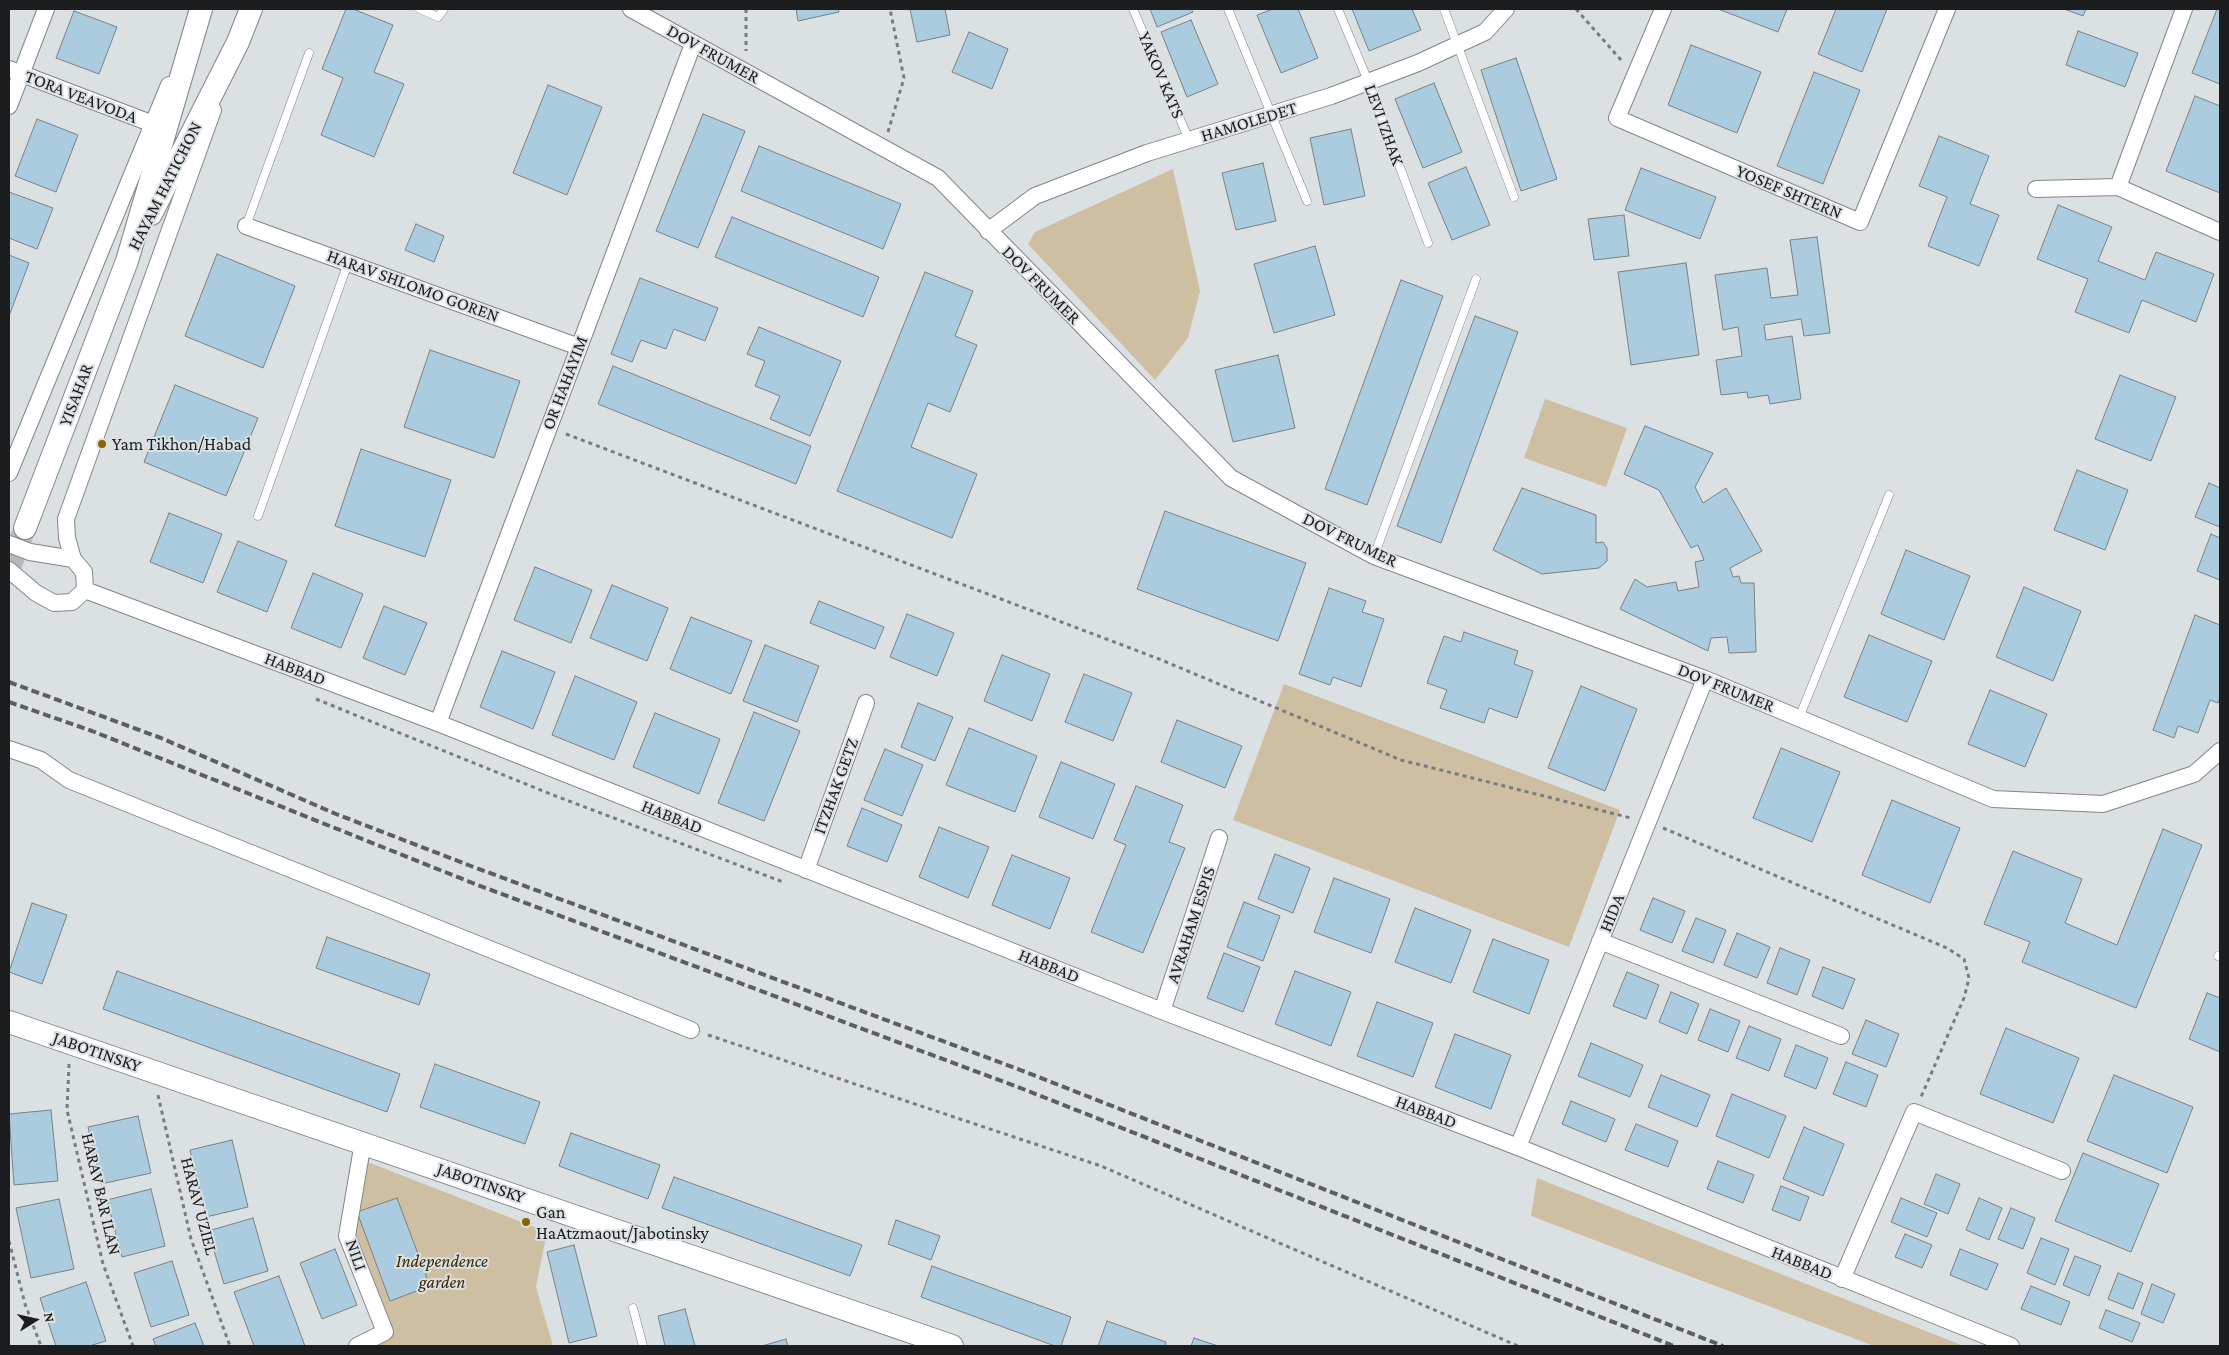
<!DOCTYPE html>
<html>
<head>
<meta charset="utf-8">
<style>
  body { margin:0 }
  #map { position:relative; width:2229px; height:1355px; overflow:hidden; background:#dbe0e3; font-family:"Crimson Pro",serif }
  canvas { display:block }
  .frame { position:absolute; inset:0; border:10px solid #1b1d1e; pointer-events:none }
  .north { position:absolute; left:10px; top:1295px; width:50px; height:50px; -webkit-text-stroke:4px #dbe0e3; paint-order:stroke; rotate:80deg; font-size:14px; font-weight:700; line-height:20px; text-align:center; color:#1b1d1e }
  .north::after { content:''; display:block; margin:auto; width:18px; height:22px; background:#1b1d1e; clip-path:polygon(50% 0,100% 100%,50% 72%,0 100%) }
</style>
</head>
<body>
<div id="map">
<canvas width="2229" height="1355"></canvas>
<div class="frame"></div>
<div class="north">N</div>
</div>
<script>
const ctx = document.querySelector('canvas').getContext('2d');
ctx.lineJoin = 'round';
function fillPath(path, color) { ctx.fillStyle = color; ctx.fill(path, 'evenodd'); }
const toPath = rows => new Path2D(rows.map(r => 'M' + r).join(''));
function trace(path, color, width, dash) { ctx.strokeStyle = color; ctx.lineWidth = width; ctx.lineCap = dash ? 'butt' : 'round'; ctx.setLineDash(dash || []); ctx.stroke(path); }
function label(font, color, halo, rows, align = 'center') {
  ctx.font = font + ' "Crimson Pro",serif'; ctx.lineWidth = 4; ctx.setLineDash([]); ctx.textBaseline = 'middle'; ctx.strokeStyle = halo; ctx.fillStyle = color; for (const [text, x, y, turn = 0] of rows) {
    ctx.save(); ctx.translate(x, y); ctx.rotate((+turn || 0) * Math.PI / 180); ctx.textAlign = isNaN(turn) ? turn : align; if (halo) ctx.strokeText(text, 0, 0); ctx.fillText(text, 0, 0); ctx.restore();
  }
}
const green = toPath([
  [1173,169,1200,291,1188,338,1155,380,1028,244,1035,232],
  [1545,399,1627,428,1606,487,1524,458],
  [1284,684,1620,810,1569,947,1233,820],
  [360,1159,547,1232,536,1287,553,1346,357,1346,385,1332,347,1236],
  [1537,1178,1964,1346,1874,1346,1531,1216]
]);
const building = toPath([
  [346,9,353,9,393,25,374,72,404,84,374,157,321,135,343,78,322,69,346,9],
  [796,9,838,9,839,12,798,21,796,9],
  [910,9,945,9,950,35,917,42,910,9],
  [1150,9,1191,9,1193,12,1157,27,1150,9],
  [1273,9,1298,9,1318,58,1281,73,1257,15,1273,9],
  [1352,9,1412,9,1421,30,1369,51,1352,9],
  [1718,9,1787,9,1778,32,1718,9],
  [1836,9,1887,9,1862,72,1818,54,1836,9],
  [2064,9,2086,9,2083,16,2064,9],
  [2217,9,2220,9,2220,84,2192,73,2217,9],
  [74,11,117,27,99,74,56,58,74,11],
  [1191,20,1218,84,1187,97,1161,32,1191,20],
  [2078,31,2138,53,2125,87,2066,65,2078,31],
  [969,32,1008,49,992,89,952,72,969,32],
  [1691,45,1761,72,1737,133,1668,105,1691,45],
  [1516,58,1557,179,1521,191,1481,70,1516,58],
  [1814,72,1860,90,1823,184,1777,166,1814,72],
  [1434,83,1462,152,1423,168,1395,99,1434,83],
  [548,85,602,107,567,195,513,173,548,85],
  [2195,96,2220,106,2220,193,2166,171,2195,96],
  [703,114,745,131,698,248,656,231,703,114],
  [37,119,78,135,56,192,15,176,37,119],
  [1351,129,1365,196,1324,205,1310,138,1351,129],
  [1939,136,1989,156,1970,204,1999,215,1979,266,1928,246,1947,197,1919,186,1939,136],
  [759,146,901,204,883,249,741,191,759,146],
  [1263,163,1276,221,1236,230,1222,173,1263,163],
  [1466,167,1490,225,1452,240,1428,183,1466,167],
  [1641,168,1716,197,1700,239,1625,210,1641,168],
  [9,192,53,208,37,249,9,238,9,192],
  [2058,205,2112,227,2098,261,2145,280,2156,252,2214,274,2196,322,2142,300,2129,333,2075,312,2088,279,2037,259,2058,205],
  [1624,215,1629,256,1594,260,1588,219,1624,215],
  [732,217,879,277,863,317,715,257,732,217],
  [416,224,444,236,434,262,405,250,416,224],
  [1817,237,1830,333,1804,336,1801,319,1764,325,1766,340,1792,336,1801,399,1770,404,1768,395,1748,398,1747,392,1721,395,1716,360,1742,356,1738,327,1723,330,1715,275,1767,268,1771,298,1798,295,1790,240,1817,237],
  [1315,246,1335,315,1274,333,1254,264,1315,246],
  [217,254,295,286,263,368,185,336,217,254],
  [9,255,29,263,9,316,9,255],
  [1686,263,1699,355,1631,365,1618,272,1686,263],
  [925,272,973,291,955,336,977,345,950,412,928,403,911,447,977,474,952,538,837,491,925,272],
  [640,278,718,308,705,341,674,329,666,349,641,340,632,362,611,354,640,278],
  [1401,280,1443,296,1367,505,1325,489,1401,280],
  [1475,316,1518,332,1441,543,1397,526,1475,316],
  [759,327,841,361,810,436,770,419,780,396,755,386,765,361,747,354,759,327],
  [430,350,520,381,494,458,404,427,430,350],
  [1278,355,1295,428,1233,442,1215,370,1278,355],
  [613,366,811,446,796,484,598,404,613,366],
  [2120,375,2176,397,2151,461,2095,439,2120,375],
  [175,385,258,418,226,496,144,462,175,385],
  [1645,426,1713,453,1695,487,1703,503,1726,488,1762,551,1730,568,1733,577,1739,576,1741,583,1754,583,1756,652,1729,653,1727,637,1711,638,1708,651,1620,609,1635,579,1647,587,1676,582,1678,591,1699,587,1695,562,1704,560,1698,545,1691,548,1659,490,1624,474,1645,426],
  [361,449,451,480,425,557,335,526,361,449],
  [2077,470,2128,490,2105,550,2054,530,2077,470],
  [2209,483,2220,488,2220,527,2195,517,2209,483],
  [1522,488,1596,515,1596,543,1603,542,1607,548,1607,561,1599,568,1542,574,1493,550,1522,488],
  [1165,511,1306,563,1278,641,1137,589,1165,511],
  [169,513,222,534,203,583,150,562,169,513],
  [2211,534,2220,538,2220,580,2197,571,2211,534],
  [238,541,287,561,267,612,217,592,238,541],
  [1906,550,1970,576,1944,640,1881,614,1906,550],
  [535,567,592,590,571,643,514,620,535,567],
  [313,573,363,594,341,648,291,628,313,573],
  [612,585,668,608,647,661,590,638,612,585],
  [2024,587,2081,611,2053,681,1996,657,2024,587],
  [1329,588,1366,601,1362,612,1384,619,1361,687,1333,677,1330,685,1299,674,1329,588],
  [819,601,884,627,875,649,810,623,819,601],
  [384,606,427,623,405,675,363,658,384,606],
  [907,614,954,633,937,676,890,657,907,614],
  [2195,615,2220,625,2220,697,2218,703,2210,700,2198,733,2178,726,2174,738,2153,730,2195,615],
  [691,617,752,641,731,694,670,669,691,617],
  [1464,632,1518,651,1514,664,1533,671,1517,718,1489,708,1484,723,1440,708,1447,690,1427,683,1444,636,1461,642,1464,632],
  [1869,635,1932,661,1907,722,1844,697,1869,635],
  [765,645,819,666,797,722,743,701,765,645],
  [502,651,555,672,533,729,480,707,502,651],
  [1002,655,1050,674,1032,721,984,701,1002,655],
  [1084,674,1132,693,1113,741,1065,722,1084,674],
  [575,676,637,702,614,760,552,735,575,676],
  [1581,686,1637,709,1605,791,1548,768,1581,686],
  [1990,690,2047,714,2025,767,1968,744,1990,690],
  [918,703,953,717,935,761,901,747,918,703],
  [754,712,800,731,764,821,718,803,754,712],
  [655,713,720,739,699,794,633,767,655,713],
  [1177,720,1242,746,1225,788,1161,762,1177,720],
  [969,728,1037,756,1015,812,946,785,969,728],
  [1781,748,1840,772,1812,842,1753,818,1781,748],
  [885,749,923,765,902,816,864,800,885,749],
  [1061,762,1115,784,1093,839,1039,817,1061,762],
  [1136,786,1183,805,1169,842,1185,848,1143,953,1091,932,1126,845,1114,840,1136,786],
  [1892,800,1960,828,1930,903,1862,875,1892,800],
  [862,808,902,825,887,862,847,846,862,808],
  [939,827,989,847,968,898,919,877,939,827],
  [2163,829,2202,845,2136,1008,2022,962,2030,942,1984,924,2013,851,2082,879,2065,923,2117,945,2163,829],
  [1275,854,1310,868,1293,913,1258,899,1275,854],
  [1012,855,1070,878,1050,929,992,905,1012,855],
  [1334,878,1390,899,1371,953,1314,932,1334,878],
  [1653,898,1685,911,1672,943,1640,930,1653,898],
  [1244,902,1280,916,1263,961,1227,947,1244,902],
  [32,903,67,915,42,984,9,972,32,903],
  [1415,908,1471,930,1451,983,1395,962,1415,908],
  [1696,918,1726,930,1713,963,1682,951,1696,918],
  [1737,933,1770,947,1757,978,1724,965,1737,933],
  [327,937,430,974,419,1005,316,968,327,937],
  [1493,939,1549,960,1529,1014,1473,992,1493,939],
  [1780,948,1810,960,1797,995,1767,983,1780,948],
  [1224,953,1260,967,1243,1012,1207,998,1224,953],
  [1823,967,1855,979,1843,1009,1812,996,1823,967],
  [117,971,400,1074,387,1112,103,1009,117,971],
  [1295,971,1351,992,1331,1046,1275,1024,1295,971],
  [1627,972,1659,985,1646,1019,1613,1006,1627,972],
  [1671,992,1699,1004,1687,1034,1659,1022,1671,992],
  [2207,993,2220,998,2220,1052,2189,1039,2207,993],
  [1377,1002,1433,1023,1413,1077,1357,1056,1377,1002],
  [1710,1009,1740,1021,1728,1052,1698,1040,1710,1009],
  [1866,1020,1899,1034,1886,1067,1852,1054,1866,1020],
  [1749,1026,1781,1039,1769,1071,1736,1058,1749,1026],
  [2006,1028,2079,1058,2053,1123,1980,1094,2006,1028],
  [1455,1034,1511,1055,1491,1109,1435,1087,1455,1034],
  [1591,1043,1643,1065,1630,1097,1578,1076,1591,1043],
  [1796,1045,1828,1058,1816,1089,1784,1076,1796,1045],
  [1846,1062,1878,1075,1866,1107,1833,1094,1846,1062],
  [435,1064,540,1102,525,1144,420,1107,435,1064],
  [1661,1075,1710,1095,1697,1127,1648,1107,1661,1075],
  [2114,1075,2193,1107,2167,1173,2087,1141,2114,1075],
  [1732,1094,1786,1116,1769,1158,1716,1136,1732,1094],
  [1571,1101,1615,1119,1606,1142,1562,1124,1571,1101],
  [51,1110,58,1181,14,1185,9,1114,51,1110],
  [138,1116,151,1173,101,1184,88,1127,138,1116],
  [1636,1124,1678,1141,1668,1167,1625,1150,1636,1124],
  [1804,1127,1844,1144,1823,1196,1783,1179,1804,1127],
  [571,1133,660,1165,648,1199,559,1166,571,1133],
  [232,1140,248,1207,206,1217,190,1150,232,1140],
  [2083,1153,2159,1184,2131,1252,2055,1221,2083,1153],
  [1718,1161,1754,1175,1743,1203,1707,1189,1718,1161],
  [1936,1174,1960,1184,1948,1214,1924,1204,1936,1174],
  [674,1177,862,1245,850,1276,662,1208,674,1177],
  [1781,1186,1809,1197,1800,1221,1772,1210,1781,1186],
  [151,1189,165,1246,122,1257,107,1200,151,1189],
  [397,1198,430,1286,390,1301,357,1212,397,1198],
  [1901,1198,1937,1213,1927,1237,1891,1222,1901,1198],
  [1979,1198,2002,1208,1989,1240,1966,1230,1979,1198],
  [59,1199,74,1269,31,1278,16,1208,59,1199],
  [2011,1208,2035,1218,2023,1249,1998,1239,2011,1208],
  [253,1218,268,1271,224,1284,208,1231,253,1218],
  [896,1220,940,1236,931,1260,888,1244,896,1220],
  [1905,1234,1932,1245,1922,1268,1895,1257,1905,1234],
  [2041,1238,2069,1249,2055,1285,2027,1273,2041,1238],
  [574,1245,597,1336,569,1343,547,1252,574,1245],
  [335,1249,357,1305,322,1319,300,1263,335,1249],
  [1960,1249,1998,1264,1987,1290,1950,1275,1960,1249],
  [2075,1256,2101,1266,2089,1296,2063,1285,2075,1256],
  [172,1261,189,1315,151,1327,134,1273,172,1261],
  [932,1266,1071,1317,1061,1346,1055,1346,921,1297,932,1266],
  [2118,1273,2143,1283,2133,1309,2108,1299,2118,1273],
  [279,1276,305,1346,254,1346,234,1292,279,1276],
  [86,1282,106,1341,89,1346,56,1346,40,1298,86,1282],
  [2152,1284,2175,1294,2163,1323,2141,1314,2152,1284],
  [2031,1286,2070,1302,2061,1325,2021,1309,2031,1286],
  [685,1309,695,1346,665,1346,658,1316,685,1309],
  [2106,1310,2140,1323,2132,1342,2099,1328,2106,1310],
  [1107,1321,1166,1342,1165,1346,1098,1346,1107,1321],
  [195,1323,204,1346,156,1346,153,1339,195,1323],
  [1194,1338,1218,1346,1191,1346,1194,1338],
  [786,1339,788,1346,762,1346,786,1339]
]);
const secondaryTunnel = toPath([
  [9,570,25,528]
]);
const path = toPath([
  [746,9,746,51],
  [1576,9,1622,61],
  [888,132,904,78,890,9],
  [566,434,1159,659,1401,760,1631,818],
  [316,699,553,795,783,882],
  [1663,828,1947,948,1964,959,1969,978,1964,998,1921,1097],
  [708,1035,1101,1166,1518,1346],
  [69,1064,67,1110,103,1264,133,1346],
  [158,1095,191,1239,230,1346],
  [9,1241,25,1304,41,1346]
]);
const lane = toPath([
  [420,9,438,17,444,9],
  [1133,9,1189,140],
  [1228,9,1307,201],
  [1338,9,1368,81,1428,243],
  [1444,9,1514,197],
  [246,226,309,53],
  [258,516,348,263],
  [1374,556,1476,279],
  [1799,718,1889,495],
  [2218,956,2220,957],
  [633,1308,643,1346]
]);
const street = toPath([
  [631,9,938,178,1231,478,1374,556,1705,679,1993,799,2103,804,2194,774,2220,751],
  [1663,9,1617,118,1860,222,1947,9],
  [9,69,153,124],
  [9,106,46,9],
  [2118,187,2220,232],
  [2036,189,2118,187,2184,9],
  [246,226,579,347],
  [988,231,1035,196,1147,153,1331,96,1418,63,1485,32,1506,9],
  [9,473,169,85],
  [9,544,30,552,73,559,84,572,85,590,72,602,54,603,36,593,9,570],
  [73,559,67,538,66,519,213,110],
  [85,590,438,723,1162,1011,1518,1147,2011,1346],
  [438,723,693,44],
  [9,749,41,760,69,780,691,1030],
  [806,870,866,703],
  [1600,941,1841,1036],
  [1162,1011,1219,838],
  [1518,1147,1705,679],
  [1842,1279,1914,1112,2062,1171],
  [357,1346,385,1332,347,1236,363,1142]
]);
const secondary = toPath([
  [151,214,238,42,251,9],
  [25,528,127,261,201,9],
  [9,1022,952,1346]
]);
const rail = toPath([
  [9,682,161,738,336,814,471,866,1018,1069,1723,1346],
  [9,702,92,731,475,884,1023,1089,1674,1346]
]);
const markers = [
  [102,444,5,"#886300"],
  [526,1222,5,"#886300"]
];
const streetNames = [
  ["DOV FRUMER",713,54,29],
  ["YAKOV KATS",1161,75,67],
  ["TORA VEAVODA",81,97,21],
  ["HAMOLEDET",1249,122,-17],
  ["LEVI IZHAK",1384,125,70],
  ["HAYAM HATICHON",165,186,-63],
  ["YOSEF SHTERN",1789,192,23],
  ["DOV FRUMER",1041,285,45],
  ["HARAV SHLOMO GOREN",413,286,20],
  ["OR HAHAYIM",565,383,-69],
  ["YISAHAR",76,395,-69],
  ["DOV FRUMER",1350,540,26],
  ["HABBAD",295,669,21],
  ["DOV FRUMER",1726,688,22],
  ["ITZHAK GETZ",836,786,-70],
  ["HABBAD",672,817,22],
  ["HIDA",1612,913,-68],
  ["AVRAHAM ESPIS",1191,925,-72],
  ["HABBAD",1049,966,22],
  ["JABOTINSKY",97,1052,19],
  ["HABBAD",1426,1112,21],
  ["JABOTINSKY",481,1183,19],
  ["HARAV BAR ILAN",101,1194,77],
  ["HARAV UZIEL",199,1206,75],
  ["NILI",356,1255,71],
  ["HABBAD",1802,1263,22]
];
const poiNames = [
  ["Yam Tikhon/Habad",112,444],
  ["Gan",536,1212],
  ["HaAtzmaout/Jabotinsky",536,1233]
];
const parkNames = [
  ["Independence",442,1261],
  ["garden",442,1282]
];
fillPath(green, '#cebfa3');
fillPath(building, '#aaccde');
trace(building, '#7b8083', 1);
trace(secondaryTunnel, '#b5b9bc', 22, [22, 11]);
trace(lane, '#818688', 9);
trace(street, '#818688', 18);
trace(secondary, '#818688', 24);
trace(path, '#797c7e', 3, [4, 4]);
trace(lane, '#fff', 8);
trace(street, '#fff', 16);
trace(secondary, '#fff', 22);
trace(rail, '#5c5f61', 4, [8, 4]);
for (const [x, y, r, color] of markers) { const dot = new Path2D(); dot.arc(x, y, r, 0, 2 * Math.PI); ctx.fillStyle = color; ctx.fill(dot); trace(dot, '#dbe0e3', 2); }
label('18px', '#1b1d1e', '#dbe0e3', streetNames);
label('18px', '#1b1d1e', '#dbe0e3', poiNames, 'left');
label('italic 18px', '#392800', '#dbe0e3', parkNames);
</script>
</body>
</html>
